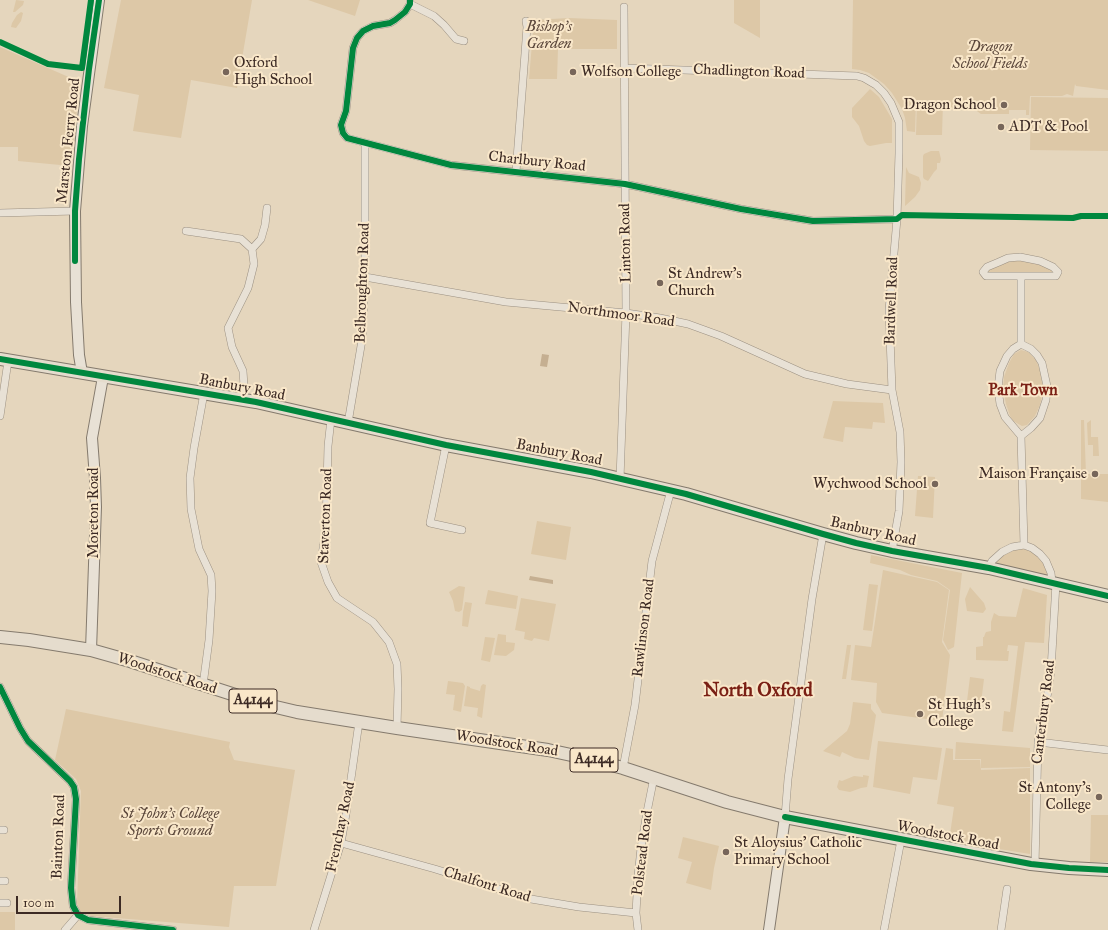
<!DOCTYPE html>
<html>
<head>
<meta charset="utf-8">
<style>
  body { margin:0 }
  #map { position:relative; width:1108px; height:930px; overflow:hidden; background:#e5d6bd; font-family:"IM FELL Great Primer",serif }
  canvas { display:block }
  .scale { position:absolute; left:16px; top:896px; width:105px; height:18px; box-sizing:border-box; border:2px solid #3c2a24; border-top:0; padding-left:5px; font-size:12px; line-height:14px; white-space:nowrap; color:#3c2a24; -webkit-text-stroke:3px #f9e7c9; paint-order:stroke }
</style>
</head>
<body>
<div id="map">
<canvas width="1108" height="930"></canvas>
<div class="scale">100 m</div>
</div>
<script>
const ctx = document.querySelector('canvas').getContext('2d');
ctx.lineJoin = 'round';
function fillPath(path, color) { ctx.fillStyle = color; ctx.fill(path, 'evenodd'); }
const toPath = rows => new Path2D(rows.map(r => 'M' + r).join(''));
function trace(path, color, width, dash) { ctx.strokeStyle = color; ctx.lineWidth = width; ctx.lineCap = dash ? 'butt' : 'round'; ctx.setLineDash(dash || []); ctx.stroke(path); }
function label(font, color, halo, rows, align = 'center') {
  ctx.font = font + ' "IM FELL Great Primer",serif'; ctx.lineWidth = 4; ctx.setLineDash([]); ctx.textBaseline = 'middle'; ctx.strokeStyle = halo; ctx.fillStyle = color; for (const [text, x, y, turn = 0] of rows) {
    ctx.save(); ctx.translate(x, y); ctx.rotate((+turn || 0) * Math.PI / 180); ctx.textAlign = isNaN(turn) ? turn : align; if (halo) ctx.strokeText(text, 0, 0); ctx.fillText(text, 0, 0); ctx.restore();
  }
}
const green = toPath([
  [16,0,24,1,23,5,15,12,13,12],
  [121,0,252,0,237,88,191,80,181,138,133,131,139,95,104,88],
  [308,0,360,0,355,16],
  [734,0,760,0,760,38,734,23],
  [853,0,1108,0,1108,90,1076,86,1075,84,1073,96,1067,94,1062,96,1030,96,1029,115,1026,115,1026,110,1009,110,1009,114,981,114,974,109,946,110,946,101,916,100,915,132,907,131,905,118,902,109,892,93,884,84,869,73,860,70,852,69],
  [21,12,23,13,21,21,16,28,11,27,12,23,17,15],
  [569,18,617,20,617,49,558,49,557,79,529,79,534,20],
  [0,47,80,82,71,166,18,161,18,147,0,147],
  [870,89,879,97,892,119,892,143,886,143,870,146,867,145,864,141,859,126,852,117,852,108],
  [1031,97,1108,98,1108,151,1030,150],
  [917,101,943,102,942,135,916,135],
  [931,151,939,151,941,159,940,163,937,163,937,169,934,172,928,181,924,179,923,177,923,156,924,154],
  [906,167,909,173,919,177,921,183,920,190,915,197,905,206],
  [1008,260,1033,261,1053,270,1051,274,989,274,988,271,994,265],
  [1021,350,1028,352,1036,360,1041,373,1043,391,1040,405,1035,416,1027,425,1022,426,1013,421,1010,416,1006,404,1003,389,1004,377,1009,363,1014,354],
  [833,401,883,403,885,423,873,422,872,429,845,427,843,442,823,438],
  [1081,420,1084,420,1086,474,1108,474,1108,502,1081,499],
  [1091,420,1091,437,1098,437,1099,456,1093,456,1093,445,1088,445,1087,423],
  [918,476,935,477,933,518,915,516],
  [537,521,571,527,566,560,531,554],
  [1023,549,1031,551,1039,555,1045,563,1049,578,995,564,1001,557,1012,550],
  [871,555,962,573,954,647,948,650,943,640,950,590,937,581,911,575,900,570,870,563],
  [883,570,937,582,949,590,942,642,950,655,942,721,882,713,876,702,877,683,851,680,855,645,871,647],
  [869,584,878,585,872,631,863,630],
  [459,586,465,587,462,610,459,612,455,611,453,601,449,592],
  [970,587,984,603,986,609,983,613,967,611,965,599],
  [1023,588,1047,595,1044,643,1025,642,1013,732,1002,731,1004,711,1010,712,1018,646,1008,645,1007,651,1009,651,1008,661,976,660,976,647,983,646,983,637,984,637,985,634,986,632,991,631,991,622,994,613,999,616,1016,617],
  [488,590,518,596,516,609,485,604],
  [521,598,556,604,549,641,534,638,532,641,524,639,525,632,515,630],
  [465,602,472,603,468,627,462,626,463,612],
  [498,634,506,635,506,642,515,643,514,650,506,656,494,655],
  [485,637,495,638,490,662,481,660],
  [847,645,851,645,846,679,842,679],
  [970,677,984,679,981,703,967,701],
  [448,681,463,683,465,686,461,712,453,710,455,695,446,694],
  [483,684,486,685,482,718,477,716,478,708,464,706,467,686,470,687,470,688,480,691,481,686],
  [853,702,871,704,871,709,876,715,869,760,855,758,842,752,840,757,823,751,847,731,850,724],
  [66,709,230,742,229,747,234,760,295,770,276,886,234,886,229,927,91,916,81,912,77,904,81,791,76,779,55,760],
  [878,741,942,748,937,780,913,777,910,794,873,787],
  [956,742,1030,748,1030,767,981,768,981,759,955,759],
  [946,748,953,749,953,760,980,760,981,770,1030,768,1030,854,949,841,954,807,937,804],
  [863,775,869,776,867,787,861,788,850,792,839,790,837,787,839,780,842,781,854,776,863,777],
  [1091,815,1108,815,1108,862,1090,862],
  [683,837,719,846,714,868,711,890,686,883,692,862,678,858],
  [0,912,15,912,15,930,0,930]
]);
const water = toPath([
  [542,354,549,355,547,367,540,366],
  [530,576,553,580,553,584,529,580]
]);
const street = toPath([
  [410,0,410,4,405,12,395,20,390,23,373,26,363,31,357,38,353,48,346,111,341,125,343,133,347,138,451,165,625,184,741,209,813,221,897,219],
  [410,4,434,16,444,25,456,39,464,41],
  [625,68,857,76,864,78,876,85,884,93,891,103,899,122,899,153,897,219,889,310,892,390,900,432,901,462,899,511,892,551],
  [516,172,527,27,526,21],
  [0,213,75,211],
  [186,231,241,239,252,249],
  [1020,257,1040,261,1053,267,1058,272,1056,276,986,276,983,272,987,267,999,262,1008,258,1020,257],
  [1021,276,1021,344],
  [365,277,506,302,626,313,660,318,688,324,721,336,805,374,847,384,892,390],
  [1021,344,1031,349,1037,355,1042,363,1047,386,1046,400,1040,418,1031,428,1021,436,1005,417,1000,404,998,388,1000,371,1007,356,1013,349,1021,344],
  [241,400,244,386,243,371,232,347,228,328,248,288,254,264,252,249,261,239,265,225,267,208],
  [0,416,8,361],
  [331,419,328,446,326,528,321,562,328,582,337,598,373,622,389,642,397,664,398,689,397,728],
  [348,423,362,340,365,277,365,143],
  [1021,436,1024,545],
  [446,445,430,523,462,530],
  [620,479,626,313,624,7],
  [989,568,992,561,1002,552,1012,547,1024,545,1032,548,1040,554,1046,561,1051,573,1052,582],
  [203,685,209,640,212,591,211,575,199,549,191,509,190,478,194,448,204,393],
  [0,687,20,728,28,741,70,781,74,787,76,799,71,888,73,906,78,915,88,920,173,930],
  [1038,742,1108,750],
  [623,768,635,705,652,561,671,490],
  [785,817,788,779,812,599,823,534],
  [0,830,4,830],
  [341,843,435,869,531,899,579,907,636,913],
  [1035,865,1038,742,1042,719,1048,692,1051,670,1056,583],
  [0,881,5,881],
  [0,903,7,903],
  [65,930,78,915],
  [314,930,341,843,346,814,359,722],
  [638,930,636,913,638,876,641,848,647,812,654,777],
  [884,930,901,840],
  [1001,930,1007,889]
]);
const secondary = toPath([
  [82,373,79,355,76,302,75,211,82,126,99,0],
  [91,650,96,507,95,478,92,438,103,377],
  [769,930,785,817]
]);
const primary = toPath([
  [0,359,256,402,446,445,591,472,686,494,823,534,856,543,892,551,989,568,1108,596],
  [0,637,29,640,91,650,130,661,263,704,297,712,397,728,548,750,585,758,623,768,727,802,785,817,1031,864,1069,868,1108,870]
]);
const cycleway = toPath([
  [410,0,410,4,405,12,395,20,390,23,373,26,363,31,357,38,353,48,346,111,341,125,343,133,347,138,451,165,625,184,741,209,813,221,897,219,902,215,1073,218,1081,216,1108,216],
  [0,42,48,64,82,68,91,0],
  [75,261,75,211,79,159,89,69,99,0],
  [0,359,256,402,446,445,591,472,686,494,823,534,856,543,892,551,989,568,1108,596],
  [0,687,20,728,28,741,70,781,74,787,76,799,71,888,73,906,78,915,88,920,173,930],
  [785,817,1031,864,1069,868,1108,870]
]);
const markers = [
  [226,72,4,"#77665a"],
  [573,72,4,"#77665a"],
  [1004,105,4,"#77665a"],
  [1001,127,4,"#77665a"],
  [660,283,4,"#77665a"],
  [1095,474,4,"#77665a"],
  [935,484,4,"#77665a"],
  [920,714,4,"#77665a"],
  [1099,797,4,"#77665a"],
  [726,852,4,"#77665a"]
];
const shields = [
  [253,701,48],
  [594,760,48]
];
const shieldNames = [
  ["A4144",253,701],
  ["A4144",594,760]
];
const parkNames = [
  ["Bishop's",549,27],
  ["Garden",549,44],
  ["Dragon",990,47],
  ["School Fields",990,64],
  ["St John's College",170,814],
  ["Sports Ground",170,831]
];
const poiNames = [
  ["Oxford",234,63],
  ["High School",234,80],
  ["Wolfson College",581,72],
  ["Dragon School",996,105,"right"],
  ["ADT & Pool",1009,127],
  ["St Andrew's",668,274],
  ["Church",668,291],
  ["Maison Française",1087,474,"right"],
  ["Wychwood School",927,484,"right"],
  ["St Hugh's",928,705],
  ["College",928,722],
  ["St Antony's",1091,788,"right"],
  ["College",1091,805,"right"],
  ["St Aloysius' Catholic",734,843],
  ["Primary School",734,860]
];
const streetNames = [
  ["Chadlington Road",749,72,2],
  ["Marston Ferry Road",69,141,-84],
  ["Charlbury Road",537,162,6],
  ["Linton Road",626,243,-91],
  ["Belbroughton Road",363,283,-88],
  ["Bardwell Road",892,301,-88],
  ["Northmoor Road",621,315,8],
  ["Banbury Road",242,388,11],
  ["Banbury Road",559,453,11],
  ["Moreton Road",94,513,-90],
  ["Staverton Road",326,516,-88],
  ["Banbury Road",873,532,13],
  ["Rawlinson Road",644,628,-83],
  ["Woodstock Road",167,674,18],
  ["Canterbury Road",1044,712,-83],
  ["Woodstock Road",507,744,9],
  ["Frenchay Road",341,827,-78],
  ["Woodstock Road",948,836,11],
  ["Bainton Road",59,837,-88],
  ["Polstead Road",643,853,-83],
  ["Chalfont Road",487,885,17]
];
const neighbourhoodNames = [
  ["Park Town",1023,391]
];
const districtNames = [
  ["North Oxford",758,691]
];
fillPath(green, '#ddc8a7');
fillPath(water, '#c5af91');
trace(street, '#9b9082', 8);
trace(secondary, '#847a6d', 12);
trace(primary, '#847a6d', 14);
trace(street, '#e8e1d5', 7);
trace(secondary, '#e8e1d5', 10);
trace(primary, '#e5dccd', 12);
trace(cycleway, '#00873e', 6);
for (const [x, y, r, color] of markers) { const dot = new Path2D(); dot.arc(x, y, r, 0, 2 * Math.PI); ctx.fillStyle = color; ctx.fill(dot); trace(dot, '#f9e7c9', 1.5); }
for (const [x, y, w] of shields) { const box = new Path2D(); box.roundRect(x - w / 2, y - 12, w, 24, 3); ctx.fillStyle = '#f9e7c9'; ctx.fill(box); trace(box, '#3c2a24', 1); }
label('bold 14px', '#3c2a24', null, shieldNames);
label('italic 15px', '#5b473b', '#f9e7c9', parkNames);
label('15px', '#3c2a24', '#f9e7c9', poiNames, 'left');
label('15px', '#3c2a24', '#f9e7c9', streetNames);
label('bold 16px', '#7a1f14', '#f9e7c9', neighbourhoodNames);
label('bold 19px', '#7a1f14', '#f9e7c9', districtNames);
</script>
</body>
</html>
